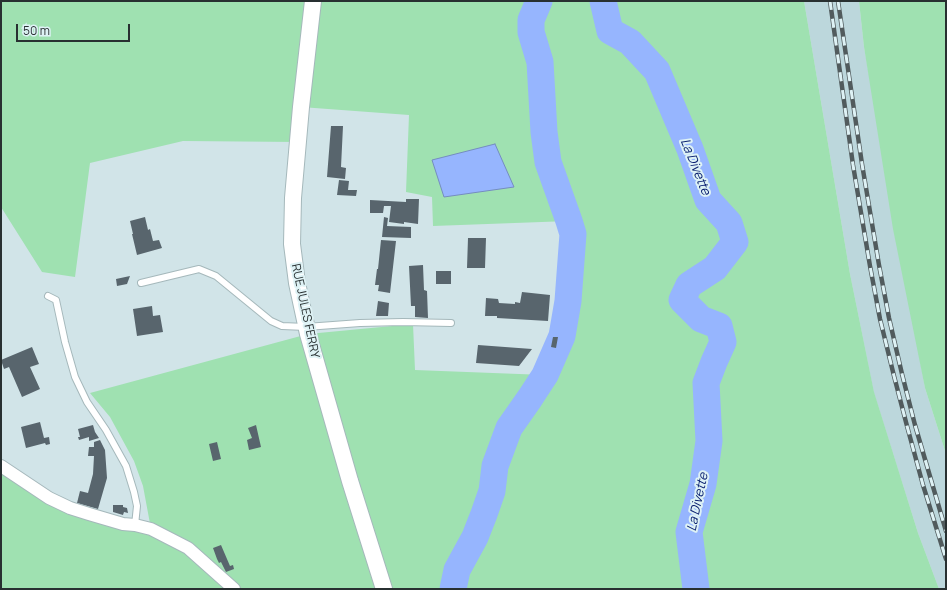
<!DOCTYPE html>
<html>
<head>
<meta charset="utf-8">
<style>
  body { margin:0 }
  #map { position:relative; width:947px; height:590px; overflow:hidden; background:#d1e4e8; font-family:Manrope,sans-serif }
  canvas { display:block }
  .frame { position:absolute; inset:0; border:2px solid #283031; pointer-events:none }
  .scale { position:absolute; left:16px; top:24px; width:114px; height:18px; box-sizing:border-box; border:2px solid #283031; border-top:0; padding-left:5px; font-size:12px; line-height:14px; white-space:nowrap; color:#283031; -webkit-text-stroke:3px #def2f5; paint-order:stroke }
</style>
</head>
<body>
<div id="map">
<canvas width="947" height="590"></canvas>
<div class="frame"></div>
<div class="scale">50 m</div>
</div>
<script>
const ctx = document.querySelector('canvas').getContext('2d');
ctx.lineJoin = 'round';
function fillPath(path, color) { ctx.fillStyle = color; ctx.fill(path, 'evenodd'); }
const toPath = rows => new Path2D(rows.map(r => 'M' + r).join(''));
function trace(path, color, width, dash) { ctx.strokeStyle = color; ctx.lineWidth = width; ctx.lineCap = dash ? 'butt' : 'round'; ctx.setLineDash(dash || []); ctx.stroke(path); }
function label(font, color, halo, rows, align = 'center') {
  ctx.font = font + ' Manrope,sans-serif'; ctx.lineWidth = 4; ctx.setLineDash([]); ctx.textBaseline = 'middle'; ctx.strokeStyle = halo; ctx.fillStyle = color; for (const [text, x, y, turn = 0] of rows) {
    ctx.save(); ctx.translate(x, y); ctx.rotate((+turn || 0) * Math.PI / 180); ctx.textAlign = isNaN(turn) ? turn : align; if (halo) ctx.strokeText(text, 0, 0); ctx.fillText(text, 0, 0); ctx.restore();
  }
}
const built = toPath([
  [804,1,859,1,864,47,925,388,946,454,946,589,939,589,918,533,874,393,850,274]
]);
const green = toPath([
  [1,1,804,1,850,274,874,392,918,533,939,589,1,589,1,466,49,498,151,529,143,486,134,461,110,417,90,393,308,334,413,324,415,370,545,375,562,336,568,301,573,234,569,221,433,226,432,197,406,192,409,115,301,107,298,142,183,141,90,163,75,277,42,272,1,207],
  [859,1,946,1,946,454,925,388,893,229,864,47]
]);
const water = toPath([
  [495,144,514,187,444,197,432,160,495,144]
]);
const river = toPath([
  [603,1,610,31,630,42,657,71,690,149,708,200,729,223,735,242,715,268,689,285,682,300,701,319,719,326,723,342,714,362,706,383,709,441,703,484,689,532,696,589],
  [453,589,457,570,475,537,484,514,492,491,495,466,509,428,530,398,545,375,562,336,568,301,573,234,569,221,548,162,544,132,540,62,531,32,531,20,539,1]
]);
const building = toPath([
  [331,126,343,126,341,167,346,168,345,179,327,177],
  [339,180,349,181,348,190,357,190,356,196,337,195],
  [406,199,419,199,418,224,404,222,404,224,389,222,391,206,384,206,383,213,370,213,370,200,406,202],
  [145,217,148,230,150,229,153,241,159,240,162,248,137,255,132,234,133,234,130,221],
  [384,217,388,218,387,226,411,227,411,238,382,237],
  [468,238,486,238,485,268,467,268],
  [381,240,396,241,390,293,378,291,379,285,375,285,377,269,378,269],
  [423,265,424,290,427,291,428,318,415,317,415,306,411,306,409,266],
  [436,271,451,271,451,284,436,284],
  [130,276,127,284,117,286,116,279],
  [522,292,550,295,548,321,497,318,497,316,485,316,486,298,498,299,499,303,515,304,515,302,520,303],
  [378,301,389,303,388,316,376,316],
  [152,306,153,316,160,315,163,332,137,336,133,309],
  [553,337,558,337,556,348,551,347],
  [478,345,532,349,519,366,476,363],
  [32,347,39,364,30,367,40,389,22,397,9,367,4,369,1,360],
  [40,422,44,438,49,437,50,444,46,445,45,443,26,448,21,427],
  [93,425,95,432,99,438,89,441,89,437,79,440,78,437,80,437,78,429],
  [256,425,261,447,249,450,247,440,252,438,248,428],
  [100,440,105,450,107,478,98,509,77,503,80,491,88,493,93,474,94,456,88,456,89,447,94,447,94,442],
  [217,442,221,459,213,461,209,444],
  [113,505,123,505,123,507,127,508,128,513,124,512,123,515,113,512],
  [221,545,230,566,233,565,234,569,226,572,221,562,219,563,217,559,213,548]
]);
const lane = toPath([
  [141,283,199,269,216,276,271,321,282,326,306,327,360,323,403,322,451,323],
  [48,296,56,300,65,342,75,377,87,402,106,430,126,466,134,492,137,506,135,525]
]);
const street = toPath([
  [1,466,49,498,70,508,89,514,123,524,135,525,151,529,188,548,234,589]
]);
const secondary = toPath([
  [313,1,301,107,293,198,292,244,297,283,308,334,350,481,384,589]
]);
const rail = toPath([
  [830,1,853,165,870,266,880,319,894,376,907,426,923,485,946,559],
  [838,1,862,164,879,265,889,318,902,374,915,425,946,531]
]);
const streetNames = [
  ["RUE JULES FERRY",305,311,78]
];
const waterNames = [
  ["La Divette",695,167,68],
  ["La Divette",698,502,-78]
];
fillPath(built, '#bcd7dc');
fillPath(green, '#9fe1b1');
fillPath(water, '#96b5fe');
trace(water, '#758dc0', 1);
trace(river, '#96b5fe', 27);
fillPath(building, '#58656d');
trace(lane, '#a5b8bb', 8);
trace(street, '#a5b8bb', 14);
trace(secondary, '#a5b8bb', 18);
trace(lane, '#fff', 6);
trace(street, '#fff', 12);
trace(secondary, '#fff', 16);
trace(rail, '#515b5d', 4.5);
trace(rail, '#def2f5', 3, [9]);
label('12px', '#283031', '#def2f5', streetNames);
label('italic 13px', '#0b2171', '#def2f5', waterNames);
</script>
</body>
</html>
